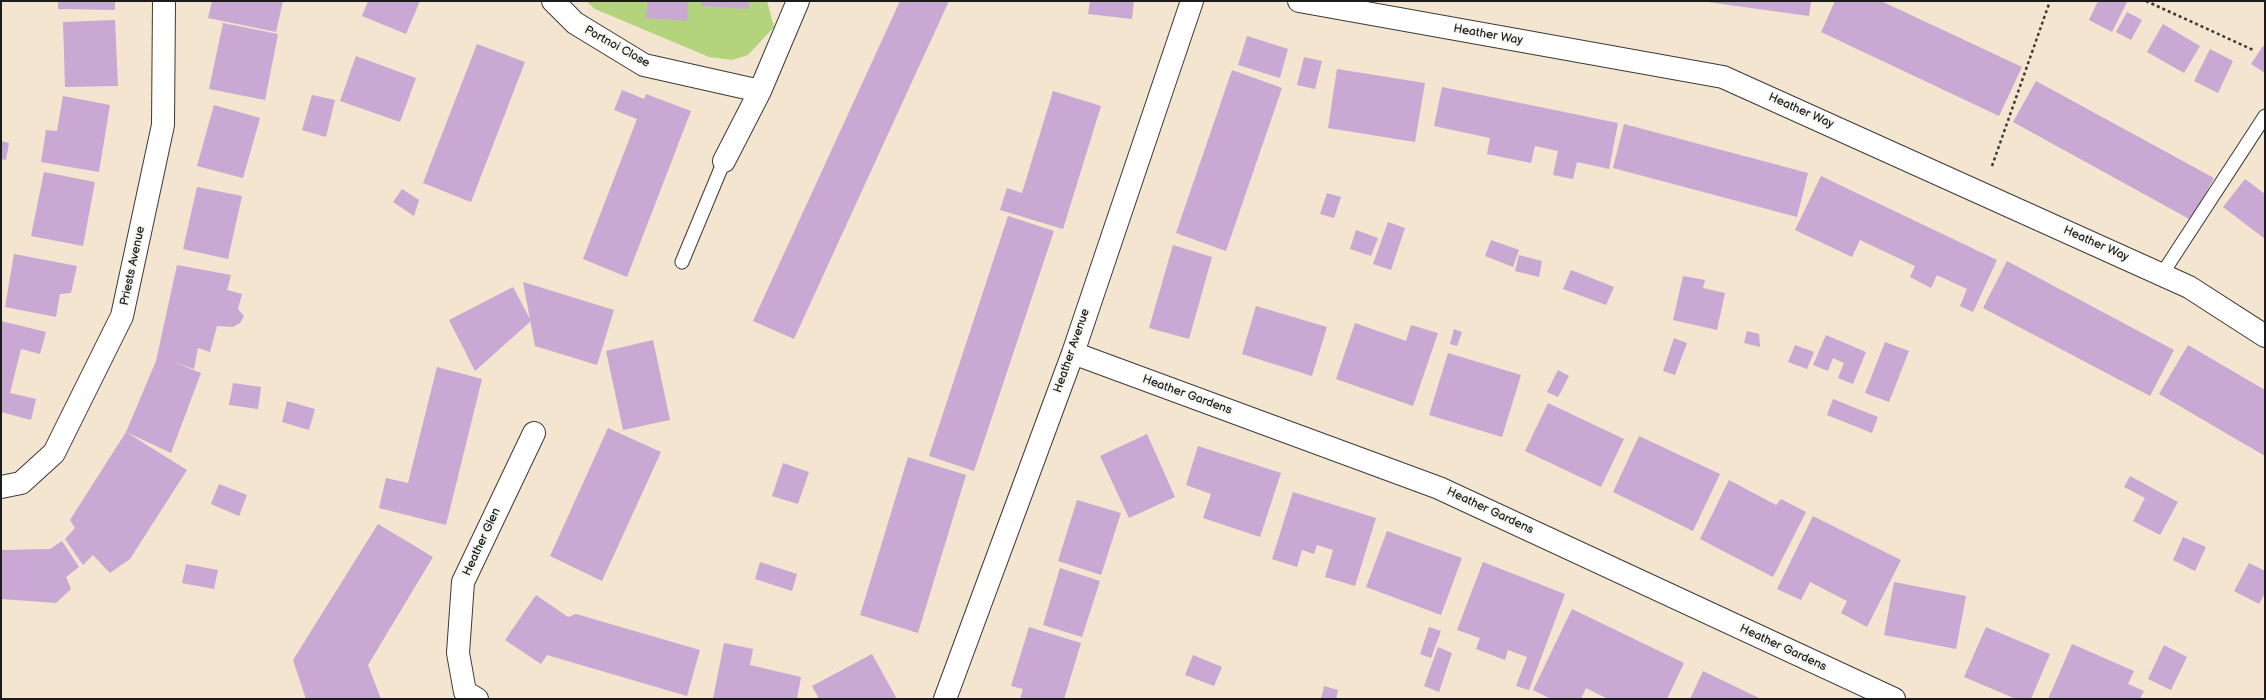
<!DOCTYPE html>
<html>
<head>
<meta charset="utf-8">
<style>
  body { margin:0 }
  #map { position:relative; width:2266px; height:700px; overflow:hidden; background:#f3e5cf; font-family:"Balsamiq Sans",sans-serif }
  canvas { display:block }
  .frame { position:absolute; inset:0; border:2px solid #1c1c1c; pointer-events:none }
</style>
</head>
<body>
<div id="map">
<canvas width="2266" height="700"></canvas>
<div class="frame"></div>
</div>
<script>
const ctx = document.querySelector('canvas').getContext('2d');
ctx.lineJoin = 'round';
function fillPath(path, color) { ctx.fillStyle = color; ctx.fill(path, 'evenodd'); }
const toPath = rows => new Path2D(rows.map(r => 'M' + r).join(''));
function trace(path, color, width, dash) { ctx.strokeStyle = color; ctx.lineWidth = width; ctx.lineCap = dash ? 'butt' : 'round'; ctx.setLineDash(dash || []); ctx.stroke(path); }
function label(font, color, halo, rows, align = 'center') {
  ctx.font = font + ' "Balsamiq Sans",sans-serif'; ctx.lineWidth = 4; ctx.setLineDash([]); ctx.textBaseline = 'middle'; ctx.strokeStyle = halo; ctx.fillStyle = color; for (const [text, x, y, turn = 0] of rows) {
    ctx.save(); ctx.translate(x, y); ctx.rotate((+turn || 0) * Math.PI / 180); ctx.textAlign = isNaN(turn) ? turn : align; if (halo) ctx.strokeText(text, 0, 0); ctx.fillText(text, 0, 0); ctx.restore();
  }
}
const green = toPath([
  [586,1,767,1,774,27,748,55,732,60,709,57,595,9]
]);
const building = toPath([
  [58,1,115,1,115,10,58,9],
  [212,1,283,1,276,32,208,18],
  [368,1,420,1,406,34,362,16],
  [648,1,688,1,687,21,646,18],
  [702,1,749,1,749,9,701,6],
  [900,1,949,1,794,339,753,321],
  [1090,1,1134,1,1132,19,1088,14],
  [1700,1,1811,1,1809,16],
  [1835,1,1881,1,2022,67,1999,116,1821,32],
  [2098,1,2127,2,2112,32,2089,20],
  [2127,12,2142,20,2131,40,2116,32],
  [115,20,118,86,65,87,63,22],
  [223,23,278,34,265,100,209,89],
  [2163,24,2200,46,2184,73,2147,52],
  [1247,36,1288,49,1280,78,1238,65],
  [477,44,525,62,471,202,423,183],
  [2263,46,2265,47,2265,73,2251,64],
  [2210,49,2233,61,2218,93,2194,81],
  [356,56,416,78,400,122,340,101],
  [1304,57,1322,61,1315,89,1297,85],
  [1337,69,1425,83,1415,142,1328,128],
  [1232,70,1282,88,1226,251,1176,233],
  [2036,81,2214,178,2191,220,2013,122],
  [1442,87,1618,123,1609,169,1577,162,1573,179,1553,175,1558,151,1535,146,1531,163,1487,154,1490,138,1434,126],
  [622,90,644,99,646,94,691,111,627,277,583,259,637,119,614,110],
  [1053,91,1101,106,1063,229,1000,210,1007,188,1022,193],
  [312,95,335,100,326,137,302,130],
  [63,96,110,105,99,172,41,162,46,130,57,131],
  [214,105,260,118,243,178,197,166],
  [1624,124,1808,173,1797,217,1613,168],
  [1,141,9,143,6,160,1,159],
  [44,172,95,182,83,246,31,236],
  [1821,176,1997,260,1973,312,1960,306,1967,289,1937,275,1931,288,1910,277,1915,266,1860,240,1852,257,1795,230],
  [2245,179,2265,194,2265,239,2223,207],
  [197,187,242,196,228,259,183,249],
  [402,189,419,200,414,216,393,202],
  [1327,193,1341,197,1334,218,1320,214],
  [1008,216,1054,231,974,471,929,456],
  [1388,222,1405,228,1391,270,1373,264],
  [1356,230,1378,238,1371,256,1350,249],
  [1491,240,1519,250,1513,267,1485,256],
  [1173,245,1212,257,1189,339,1149,328],
  [14,254,77,266,71,293,60,294,56,317,5,307],
  [1519,255,1542,261,1539,277,1515,271],
  [2007,261,2174,350,2150,396,1983,308],
  [177,265,231,275,227,290,242,294,238,309,244,316,240,323,233,327,217,326,210,352,198,348,194,369,174,362,201,373,171,453,126,432,156,361],
  [1571,270,1614,287,1606,305,1563,289],
  [1683,276,1705,280,1703,288,1725,293,1717,330,1673,320],
  [523,282,614,310,597,365,535,346],
  [513,287,531,321,475,371,449,320],
  [1256,306,1327,327,1312,376,1242,354],
  [1,321,46,332,40,354,21,349,10,393,36,399,31,420,1,412],
  [1355,323,1406,341,1411,325,1438,333,1413,406,1336,379],
  [1454,329,1462,332,1457,346,1450,344],
  [1747,331,1759,334,1760,347,1744,343],
  [1826,335,1866,352,1853,384,1838,378,1844,363,1833,358,1828,371,1813,365],
  [1674,338,1687,343,1675,375,1663,371],
  [653,340,670,420,623,430,606,351],
  [1885,342,1909,351,1889,402,1865,393],
  [1795,345,1814,352,1807,369,1788,362],
  [2188,345,2265,390,2265,456,2159,394],
  [1448,353,1521,375,1502,437,1429,415],
  [437,367,482,379,446,525,379,508,386,478,408,483],
  [1558,370,1569,376,1558,397,1547,392],
  [233,383,261,387,258,409,229,405],
  [1833,399,1878,417,1872,433,1827,415],
  [287,401,315,409,309,430,282,422],
  [1548,403,1624,439,1601,487,1525,451],
  [608,428,661,452,602,581,550,556],
  [126,432,187,470,130,559,110,573,93,555,83,565,65,539,75,528,70,520],
  [1147,434,1175,497,1129,518,1100,456],
  [1639,436,1720,474,1693,531,1613,492],
  [1198,446,1281,473,1260,537,1203,518,1211,494,1186,485],
  [908,457,966,475,918,633,860,615],
  [783,463,809,472,798,504,772,496],
  [2130,476,2178,502,2160,535,2133,521,2145,498,2124,487],
  [1729,480,1776,505,1781,499,1806,512,1773,577,1700,539],
  [219,484,247,495,239,516,211,504],
  [1293,492,1376,518,1355,586,1325,577,1333,550,1317,545,1314,554,1302,550,1297,567,1272,559],
  [1077,500,1121,513,1101,575,1058,561],
  [1813,516,1901,560,1867,627,1841,613,1847,601,1810,582,1801,600,1777,589],
  [378,524,433,557,368,665,381,699,306,699,293,660],
  [1387,531,1462,558,1441,615,1366,587],
  [2183,537,2206,547,2195,571,2173,560],
  [62,541,79,567,66,577,71,589,56,603,1,599,1,550,50,549],
  [760,562,797,574,792,591,755,579],
  [1483,562,1565,594,1529,690,1516,686,1527,657,1508,650,1505,660,1476,649,1480,638,1457,630],
  [2249,563,2265,571,2265,593,2259,604,2234,591],
  [186,564,218,570,214,589,182,583],
  [1060,568,1100,581,1082,637,1043,625],
  [1894,582,1966,596,1956,649,1884,635],
  [536,595,568,617,576,614,700,650,687,696,547,655,541,664,505,640],
  [1572,609,1684,663,1667,699,1608,699,1586,688,1581,699,1551,699,1533,690],
  [1029,627,1081,643,1064,699,1020,699,1023,689,1011,686],
  [1429,627,1441,631,1431,658,1420,654],
  [1986,627,2050,654,2031,699,2016,699,1964,677],
  [724,643,753,649,750,665,801,677,797,699,713,699],
  [2072,644,2134,671,2128,684,2144,691,2140,699,2048,699],
  [2164,645,2187,657,2171,690,2148,679],
  [1438,647,1452,653,1439,692,1424,686],
  [872,654,897,699,819,699,812,686],
  [1193,655,1222,667,1214,686,1185,675],
  [1703,671,1761,699,1690,699],
  [1324,686,1338,690,1336,699,1321,699]
]);
const path = toPath([
  [2146,1,2253,50],
  [1992,166,2050,1]
]);
const lane = toPath([
  [682,262,724,161],
  [2162,274,2265,116]
]);
const street = toPath([
  [553,1,575,23,644,65,760,91],
  [1299,1,1723,77,2189,287,2265,336],
  [724,161,760,91,798,1],
  [1073,353,1439,488,1894,699],
  [1,487,21,483,54,453,122,316,163,125,164,1],
  [477,699,465,692,458,653,463,582,534,433],
  [945,699,1073,353,1192,1]
]);
const streetNames = [
  ["Heather Way",1488,35,10],
  ["Portnoi Close",617,47,29],
  ["Heather Way",1801,111,24],
  ["Heather Way",2096,244,24],
  ["Priests Avenue",133,266,-78],
  ["Heather Avenue",1072,351,-71],
  ["Heather Gardens",1187,395,20],
  ["Heather Gardens",1490,511,25],
  ["Heather Glen",482,542,-65],
  ["Heather Gardens",1783,648,25]
];
fillPath(green, '#b3d47c');
fillPath(building, '#c9a8d3');
trace(lane, '#3c3a37', 15);
trace(street, '#3c3a37', 24);
trace(path, '#3c3a37', 2.5, [3, 3]);
trace(lane, '#fff', 13);
trace(street, '#fff', 22);
label('12px', '#1c1c1c', '#f6f6f2', streetNames);
</script>
</body>
</html>
